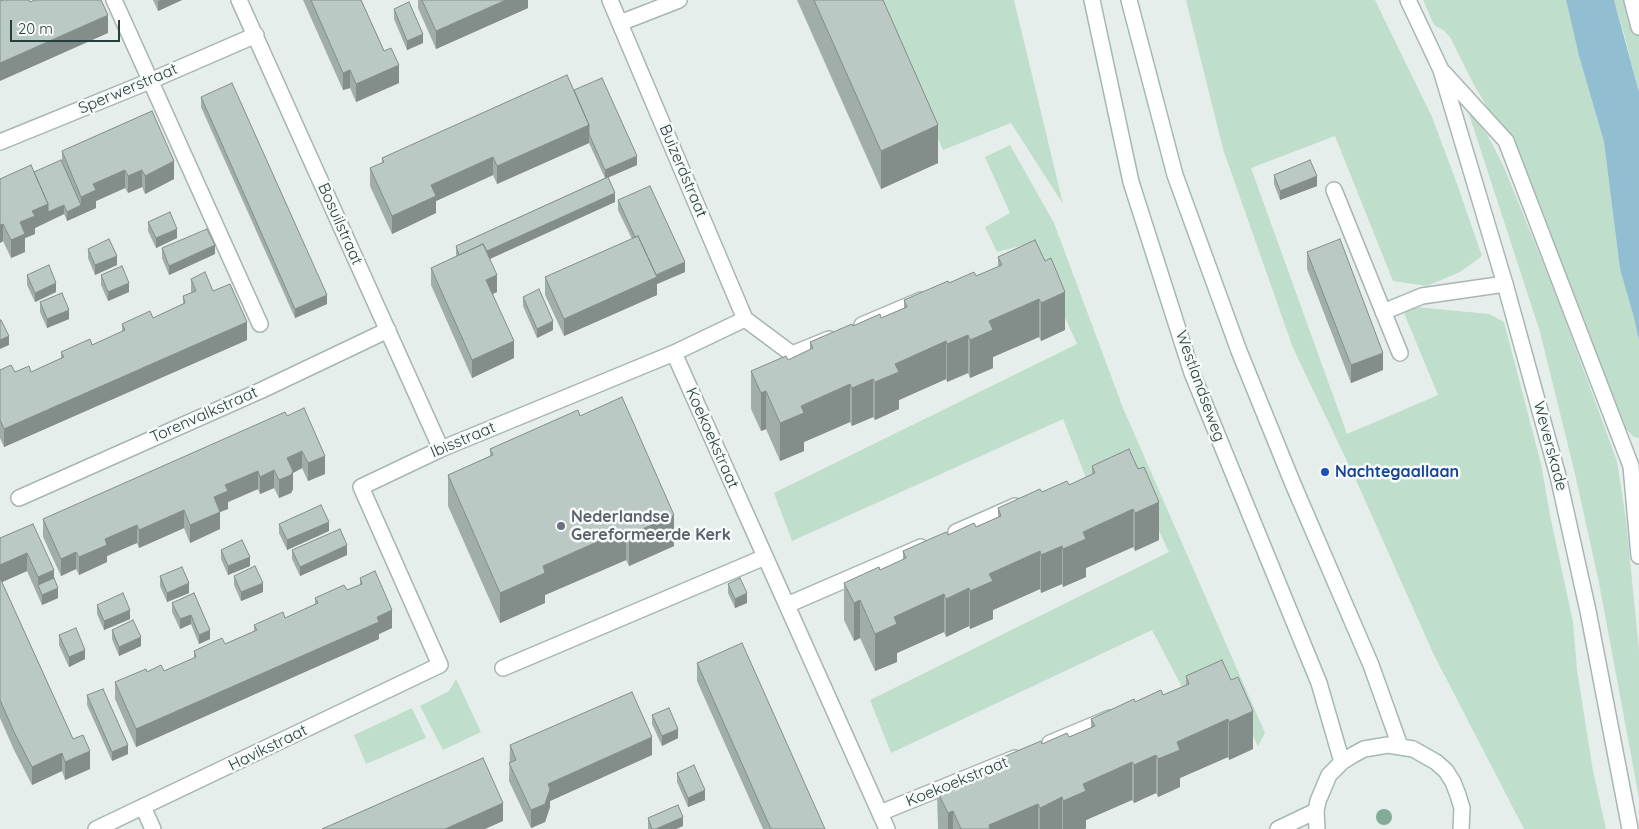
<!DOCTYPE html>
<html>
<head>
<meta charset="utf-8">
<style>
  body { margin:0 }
  #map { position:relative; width:1639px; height:829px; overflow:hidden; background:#e6eeeb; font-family:Quicksand,sans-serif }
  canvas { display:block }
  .scale { position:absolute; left:10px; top:20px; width:110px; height:22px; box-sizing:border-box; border:2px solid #253f3c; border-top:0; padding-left:6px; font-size:15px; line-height:18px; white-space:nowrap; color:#253f3c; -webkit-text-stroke:4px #f6faf9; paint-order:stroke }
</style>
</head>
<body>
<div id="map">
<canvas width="1639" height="829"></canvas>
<div class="scale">20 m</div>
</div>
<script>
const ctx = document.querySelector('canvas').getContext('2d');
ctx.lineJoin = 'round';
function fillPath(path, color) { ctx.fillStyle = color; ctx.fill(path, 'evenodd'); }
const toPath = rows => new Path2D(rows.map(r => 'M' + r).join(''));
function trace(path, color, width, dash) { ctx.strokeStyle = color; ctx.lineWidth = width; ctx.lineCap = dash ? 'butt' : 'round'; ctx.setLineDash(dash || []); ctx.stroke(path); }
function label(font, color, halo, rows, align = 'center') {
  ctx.font = font + ' Quicksand,sans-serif'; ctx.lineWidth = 5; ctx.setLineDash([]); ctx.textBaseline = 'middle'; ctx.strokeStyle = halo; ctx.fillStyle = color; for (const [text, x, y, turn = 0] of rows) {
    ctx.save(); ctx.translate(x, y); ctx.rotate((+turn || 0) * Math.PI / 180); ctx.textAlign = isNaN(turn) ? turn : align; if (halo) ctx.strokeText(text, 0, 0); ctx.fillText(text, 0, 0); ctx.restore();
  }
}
const green = toPath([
  [876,0,1014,0,1063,204,1011,123,943,150],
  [1186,0,1375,0,1432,117,1456,181,1482,256,1460,272,1427,286,1393,281,1335,136,1251,168,1347,434,1438,395,1404,313,1416,307,1489,314,1504,322,1541,464,1550,515,1573,622,1577,670,1593,771,1606,829,1524,829,1433,653,1356,480,1293,348,1223,149],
  [1423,0,1566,0,1579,56,1604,142,1620,269,1634,318,1639,341,1639,438,1634,437,1623,426,1505,137,1474,85,1450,37,1443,30,1434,25],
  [1614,0,1639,0,1639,92,1624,34],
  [1467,108,1488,136,1504,167,1556,295,1617,461,1626,520,1639,650,1639,798,1599,583,1575,474,1540,332],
  [1010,145,1054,223,1123,408,1265,733,1258,746,1230,689,1183,689,1152,630,891,753,870,700,1169,552,1134,480,1088,483,1063,419,792,541,774,493,1077,344,1052,289,1047,288,1024,245,997,252,985,227,1010,213,985,157],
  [456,679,481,732,443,750,420,706,449,691],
  [412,708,426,738,366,764,354,735]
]);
const water = toPath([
  [1566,0,1614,0,1639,92,1639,341,1634,318,1620,269,1604,142,1579,56]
]);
const lane = toPath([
  [114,0,260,324],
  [1334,190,1400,353],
  [1383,312,1422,296,1505,284],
  [503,668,765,557],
  [143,807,153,829]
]);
const street = toPath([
  [239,0,441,449],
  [610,0,745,319],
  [1408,0,1441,70,1505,284,1558,476,1588,611,1630,829],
  [1632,0,1639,27],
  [620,23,679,0],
  [1444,73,1506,141,1631,466,1639,556],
  [0,142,150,81,256,35],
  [745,319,792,354,829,339],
  [862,325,921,300],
  [674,353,887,829],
  [19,498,262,390,388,330],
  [956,532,1015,506],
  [787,605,921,547],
  [1050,743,1110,718],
  [880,813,1015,758],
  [96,829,440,665,361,487,441,449,674,353,745,319],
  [1278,829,1316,811]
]);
const secondary = toPath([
  [1092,0,1131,182,1192,373,1319,683,1342,762],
  [1129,0,1175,175,1239,351,1293,484,1371,665,1400,746],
  [1317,829,1316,811,1318,801,1329,775,1342,762,1353,755,1364,749,1388,745,1413,749,1436,762,1446,771,1453,782,1458,795,1462,808,1461,829]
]);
const trees = [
  [1384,817]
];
const wall = toPath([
  [153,0,182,0,158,11],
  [303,0,361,0,399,83,356,102,350,88,343,90],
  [418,0,528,0,528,8,436,49,418,8],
  [797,0,883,0,938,163,881,189],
  [394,9,423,43,407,50,394,19],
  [574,90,637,165,608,177,615,202,490,259,497,292,493,294,514,358,472,378,431,285,431,268,456,256,456,246,605,178,589,143,497,184,493,175,436,201,436,213,392,234,370,186,370,168,382,163,382,158],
  [201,97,327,304,295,318,201,107],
  [152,111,174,179,145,194,142,187,128,193,125,188,96,201,96,208,67,221,64,214,35,228,35,234,25,238,25,252,11,258,3,241,0,243,0,179,34,172,62,160,62,151],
  [1274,175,1317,186,1280,200,1274,184],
  [618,200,685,272,657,284,657,295,564,336,545,295,545,277,632,239,618,210],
  [148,222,177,238,156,248,148,231],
  [1035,240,1065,330,1041,341,1039,337,993,357,993,368,970,378,968,373,947,382,946,379,899,400,899,409,875,420,873,417,852,426,850,422,804,442,804,451,780,461,766,429,761,431,751,409,751,371,788,360,810,350,810,342,853,326,881,318,904,308,904,300,949,283,976,276,998,267,998,257],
  [162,248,215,254,169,275,162,258],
  [88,249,117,265,95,275,88,258],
  [1307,252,1383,370,1351,383,1307,269],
  [27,275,56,292,35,302,27,285],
  [101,275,129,292,108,301,101,285],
  [191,279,213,291,247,340,4,447,0,438,0,370,15,372,31,372,61,358,61,352,92,345,122,332,122,324,153,318,183,304,183,296,191,293],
  [523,297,553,330,537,338,523,306],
  [40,302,69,319,47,328,40,312],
  [287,416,325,474,308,481,302,468,293,473,293,489,291,493,279,498,274,488,260,494,258,489,228,502,228,509,220,512,220,529,190,543,184,528,139,548,137,543,121,549,107,556,107,562,79,575,76,569,61,576,43,537,43,519],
  [580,416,674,546,629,566,626,560,545,595,545,603,500,623,448,506,448,475,490,456,490,449],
  [1129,449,1159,540,1135,551,1133,547,1086,568,1086,577,1063,587,1062,584,1041,593,1040,589,993,610,993,619,970,629,969,626,946,637,944,632,897,653,897,662,875,671,860,638,854,641,844,620,844,583,880,570,903,560,903,551,948,535,976,527,998,517,998,508,1042,492,1069,485,1092,474,1092,466],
  [33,524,54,578,58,598,42,605,27,571,2,582,73,739,90,769,65,780,62,771,32,785,14,750,0,718,0,538],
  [279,524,329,531,287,550,279,533],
  [221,550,250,566,228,575,221,559],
  [292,550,347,555,300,576,292,559],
  [160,576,189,593,167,602,160,586],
  [234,576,263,592,241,601,234,585],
  [360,578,392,628,379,634,379,639,136,747,115,699,115,682,147,672,164,671,194,658,194,651,225,644,254,631,254,625,285,618,315,604,315,598,347,590,360,585],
  [728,584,747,603,735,608,728,593],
  [194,593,210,639,199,644,191,624,180,629,172,612,172,603],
  [97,605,130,619,104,630,97,614],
  [112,630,141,646,119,656,112,639],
  [59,635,85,659,69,667,59,645],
  [1222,660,1253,749,1229,760,1228,757,1180,778,1180,787,1158,797,1156,793,1134,803,1132,800,1086,820,1086,828,1085,829,938,829,937,791,973,780,996,770,996,760,1042,744,1069,737,1091,728,1091,719,1135,702,1163,695,1186,686,1186,676],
  [697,663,825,829,763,829,697,681],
  [87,695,128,754,112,761,87,705],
  [652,715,678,738,662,746,652,724],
  [510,745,652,755,550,801,550,807,545,822,531,828,509,781],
  [677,773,705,800,688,807,677,782],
  [648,818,683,826,676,829,648,829]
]);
const shadedWall = toPath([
  [161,0,182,0,158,11,158,1],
  [506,0,528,0,528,8,436,49,436,31],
  [108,15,108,33,0,81,0,63],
  [423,34,423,43,407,50,407,41],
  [399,65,399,83,356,102,356,84],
  [350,70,350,88,343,90,343,73],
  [589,125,589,143,497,184,497,166],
  [938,125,938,163,881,189,881,151],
  [637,156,637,165,605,179,605,170],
  [493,157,493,175,436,201,436,213,392,234,392,216,431,185],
  [174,161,174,179,145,194,145,176],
  [125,170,125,188,96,201,96,208,67,221,67,212,81,205,81,197,93,184],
  [142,170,142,187,128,193,128,176],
  [1317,176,1317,186,1280,200,1280,191],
  [615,193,615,202,463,271,463,262],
  [48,204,64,205,64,214,35,228,35,234,25,238,25,252,11,258,11,240,20,222,32,211],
  [3,224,3,241,0,243,0,225],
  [177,229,177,238,156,248,156,238],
  [215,245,215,254,169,275,169,266],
  [117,256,117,265,95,275,95,265],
  [685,262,685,272,657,284,657,295,564,336,564,319],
  [497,275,497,292,486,297,486,280],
  [56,283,56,292,35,302,35,293],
  [129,283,129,292,108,301,108,292],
  [1065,292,1065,330,1041,341,1041,303],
  [327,295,327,304,295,318,295,309],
  [1039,299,1039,337,993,357,993,368,970,378,970,340,989,321],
  [69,310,69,319,47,328,47,319],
  [553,321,553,330,537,338,537,329],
  [247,322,247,340,4,447,4,429],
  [968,335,968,373,947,382,947,344],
  [9,336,9,345,0,349,0,340],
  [514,341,514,358,472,378,472,360],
  [946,341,946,379,899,400,899,409,875,420,875,382,895,364],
  [1383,353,1383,370,1351,383,1351,365],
  [873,379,873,417,852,426,852,388],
  [850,384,850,422,804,442,804,451,780,461,780,423,801,406],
  [766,391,766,429,761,431,761,393],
  [302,451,302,468,293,473,293,489,291,493,279,498,279,480,287,458],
  [325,456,325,474,308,481,308,463],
  [274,470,274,488,260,494,260,477],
  [258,471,258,489,228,502,228,509,214,514,214,497,225,485],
  [1159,502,1159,540,1135,551,1135,513],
  [1133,509,1133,547,1086,568,1086,577,1063,587,1063,549,1083,532],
  [184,510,184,528,139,548,139,530],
  [220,512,220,529,190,543,190,525],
  [674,515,674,546,629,566,629,535],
  [329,522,329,531,287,550,287,540],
  [137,525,137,543,107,556,107,562,79,575,79,557,105,539],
  [626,529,626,560,545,595,545,603,500,623,500,593,543,566],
  [347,545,347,555,300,576,300,567],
  [1062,546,1062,584,1041,593,1041,555],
  [1040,551,1040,589,993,610,993,619,970,629,970,591,989,574],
  [76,552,76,569,61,576,61,559],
  [27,553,27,571,0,583,0,565],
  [250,557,250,566,228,575,228,566],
  [54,570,54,587,38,585,38,577],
  [189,583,189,593,167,602,167,593],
  [263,583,263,592,241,601,241,592],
  [58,588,58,598,42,605,42,595],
  [969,588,969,626,946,637,946,599],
  [747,593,747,603,735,608,735,599],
  [944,594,944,632,897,653,897,662,875,671,875,634,894,617],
  [860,600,860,638,854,641,854,603],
  [130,610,130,619,104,630,104,621],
  [392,610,392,628,379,634,379,639,136,747,136,729],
  [191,615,191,624,180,629,180,619],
  [210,630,210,639,199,644,199,635],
  [141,637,141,646,119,656,119,647],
  [85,650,85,659,69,667,69,657],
  [1253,711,1253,749,1229,760,1229,722],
  [1228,719,1228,757,1180,778,1180,787,1158,797,1158,759,1177,742],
  [678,729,678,738,662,746,662,736],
  [652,737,652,755,550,801,550,807,545,822,531,828,531,810,548,784],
  [128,745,128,754,112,761,112,752],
  [90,751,90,769,65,780,65,762],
  [62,753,62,771,32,785,32,767],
  [1156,755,1156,793,1134,803,1134,765],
  [1132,762,1132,800,1086,820,1086,828,1085,829,1063,829,1063,801,1083,784],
  [705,790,705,800,688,807,688,798],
  [1062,797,1062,829,1040,829,1040,808],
  [503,803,503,821,485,829,445,829],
  [1038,804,1038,829,989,829,989,825],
  [953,811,953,829,948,829,948,813],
  [683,817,683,826,676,829,656,829]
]);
const building = toPath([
  [3,0,29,0,30,2,35,0,101,0,108,15,0,63,0,1,3,0],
  [311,0,361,0,384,51,391,48,399,65,356,84,350,70,343,73,311,0],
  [422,0,506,0,436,31,422,0],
  [814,0,883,0,938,125,881,151,814,0],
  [409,2,423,34,407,41,394,9,409,2],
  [567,75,589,125,497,166,493,157,431,185,436,196,392,216,370,168,384,162,382,158,567,75],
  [602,78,637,156,605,170,589,134,589,125,574,90,602,78],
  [232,83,327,295,295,309,201,97,232,83],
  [152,111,174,161,145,176,142,170,128,176,125,170,93,184,96,190,81,197,62,151,152,111],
  [61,160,81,205,67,212,64,205,48,212,48,204,34,172,61,160],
  [1310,160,1317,176,1280,191,1274,175,1310,160],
  [31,165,48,204,32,211,35,216,20,222,25,234,11,240,3,224,0,225,0,179,31,165],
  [608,177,615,193,487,251,483,244,459,255,456,246,608,177],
  [650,186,685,262,656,275,638,236,635,237,618,200,650,186],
  [170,212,177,229,156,238,148,222,170,212],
  [207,229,215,245,169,266,162,248,207,229],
  [638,236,657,277,564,319,545,277,638,236],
  [109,239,117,256,95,265,88,249,109,239],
  [1340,239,1383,353,1351,365,1307,252,1340,239],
  [1035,240,1045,261,1051,258,1065,292,1041,303,1039,299,989,321,993,330,970,340,968,335,947,344,946,341,895,364,899,372,875,382,873,379,852,388,850,384,801,406,804,413,780,423,766,391,761,393,751,371,786,356,788,360,813,348,810,342,852,324,853,326,880,314,881,318,907,307,904,300,948,281,949,283,974,272,976,276,1002,265,998,257,1035,240],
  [483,244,497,275,486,280,514,341,472,360,431,268,483,244],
  [49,265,56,283,35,293,27,275,49,265],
  [122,266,129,283,108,292,101,275,122,266],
  [205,272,213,291,230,284,247,322,4,429,0,420,0,370,11,365,15,372,29,366,31,372,64,357,61,352,90,339,92,345,125,330,122,324,150,311,153,318,185,303,183,296,196,291,191,279,205,272],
  [539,289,553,321,537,329,523,297,539,289],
  [62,293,69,310,47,319,40,302,62,293],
  [0,320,1,320,9,336,0,340,0,320],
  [622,397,674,515,629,535,626,529,543,566,545,573,500,593,448,475,493,455,490,449,578,410,580,416,622,397],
  [304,408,325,456,308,463,302,451,287,458,293,471,291,475,279,480,274,470,260,477,258,471,225,485,228,491,214,497,220,512,190,525,184,510,139,530,137,525,105,539,107,545,79,557,76,552,61,559,43,519,285,412,287,416,304,408],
  [1129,449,1138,469,1144,467,1159,502,1135,513,1133,509,1083,532,1086,539,1063,549,1062,546,1041,555,1040,551,989,574,993,581,970,591,969,588,946,599,944,594,894,617,897,624,875,634,860,600,854,603,844,583,879,567,880,570,906,558,903,551,946,532,948,535,974,523,976,527,1001,516,998,508,1040,489,1042,492,1067,481,1069,485,1095,473,1092,466,1129,449],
  [321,505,329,522,287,540,279,524,321,505],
  [33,524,54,570,38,577,27,553,0,565,0,538,33,524],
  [340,529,347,545,300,567,292,550,340,529],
  [242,540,250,557,228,566,221,550,242,540],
  [255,566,263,583,241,592,234,576,255,566],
  [182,567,189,583,167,593,160,576,182,567],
  [375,571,392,610,377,617,379,622,136,729,115,682,146,669,147,672,161,665,164,671,196,657,194,651,222,638,225,644,257,630,254,625,283,612,285,618,318,603,315,598,344,585,347,590,362,584,360,578,375,571],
  [0,578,73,739,83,735,90,751,65,762,62,753,32,767,14,732,0,700,0,578],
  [54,578,58,588,42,595,38,585,54,578],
  [740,578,747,593,735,599,728,584,740,578],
  [123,593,130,610,104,621,97,605,123,593],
  [194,593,210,630,199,635,191,615,180,619,172,603,194,593],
  [133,620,141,637,119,647,112,630,133,620],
  [76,628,85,650,69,657,59,635,76,628],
  [742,643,825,829,771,829,697,663,742,643],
  [1222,660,1231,680,1238,677,1253,711,1229,722,1228,719,1177,742,1180,750,1158,759,1156,755,1134,765,1132,762,1083,784,1086,791,1063,801,1062,797,1040,808,1038,804,989,825,990,829,961,829,953,811,948,813,937,791,971,776,973,780,1000,768,996,760,1041,741,1042,744,1067,733,1069,737,1095,726,1091,719,1134,699,1135,702,1161,690,1163,695,1189,684,1186,676,1222,660],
  [103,689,128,745,112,752,87,695,103,689],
  [632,692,652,737,548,784,550,789,545,804,531,810,509,763,516,760,510,745,632,692],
  [669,708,678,729,662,736,652,715,669,708],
  [483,758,503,803,445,829,322,829,483,758],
  [694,765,705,790,688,798,677,773,694,765],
  [678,805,683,817,656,829,652,829,648,818,678,805]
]);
const markers = [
  [1325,472,5,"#1a4fb4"],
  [561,526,5,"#6b7280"]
];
const streetNames = [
  ["Sperwerstraat",128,89,-23],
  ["Buizerdstraat",683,171,67],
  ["Bosuilstraat",340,224,66],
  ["Westlandseweg",1200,386,70],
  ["Torenvalkstraat",204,415,-24],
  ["Koekoekstraat",712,438,66],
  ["Ibisstraat",463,440,-23],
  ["Weverskade",1550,446,75],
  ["Havikstraat",268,748,-26],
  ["Koekoekstraat",957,782,-22]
];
const transitNames = [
  ["Nachtegaallaan",1335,472]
];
const worshipNames = [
  ["Nederlandse",571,517],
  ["Gereformeerde Kerk",571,535]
];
fillPath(green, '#c0decc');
fillPath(water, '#91bed0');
trace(lane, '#a8b6b3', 18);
trace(street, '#a8b6b3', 18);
trace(secondary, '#a4b9b4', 18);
trace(lane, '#fff', 15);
trace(street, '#fff', 15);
trace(secondary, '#fff', 15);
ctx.fillStyle = '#82ab98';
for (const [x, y] of trees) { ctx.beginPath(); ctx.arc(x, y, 8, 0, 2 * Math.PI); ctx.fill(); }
fillPath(wall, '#a1ada9');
fillPath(shadedWall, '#838d8a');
fillPath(building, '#bbc9c5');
trace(building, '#838d8a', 1);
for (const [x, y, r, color] of markers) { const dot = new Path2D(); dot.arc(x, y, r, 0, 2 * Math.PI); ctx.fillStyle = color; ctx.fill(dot); trace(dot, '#f6faf9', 2); }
label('16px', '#253f3c', '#f6faf9', streetNames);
label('bold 16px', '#164399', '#f6faf9', transitNames, 'left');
label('bold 16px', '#5b616d', '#f6faf9', worshipNames, 'left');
</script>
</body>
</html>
